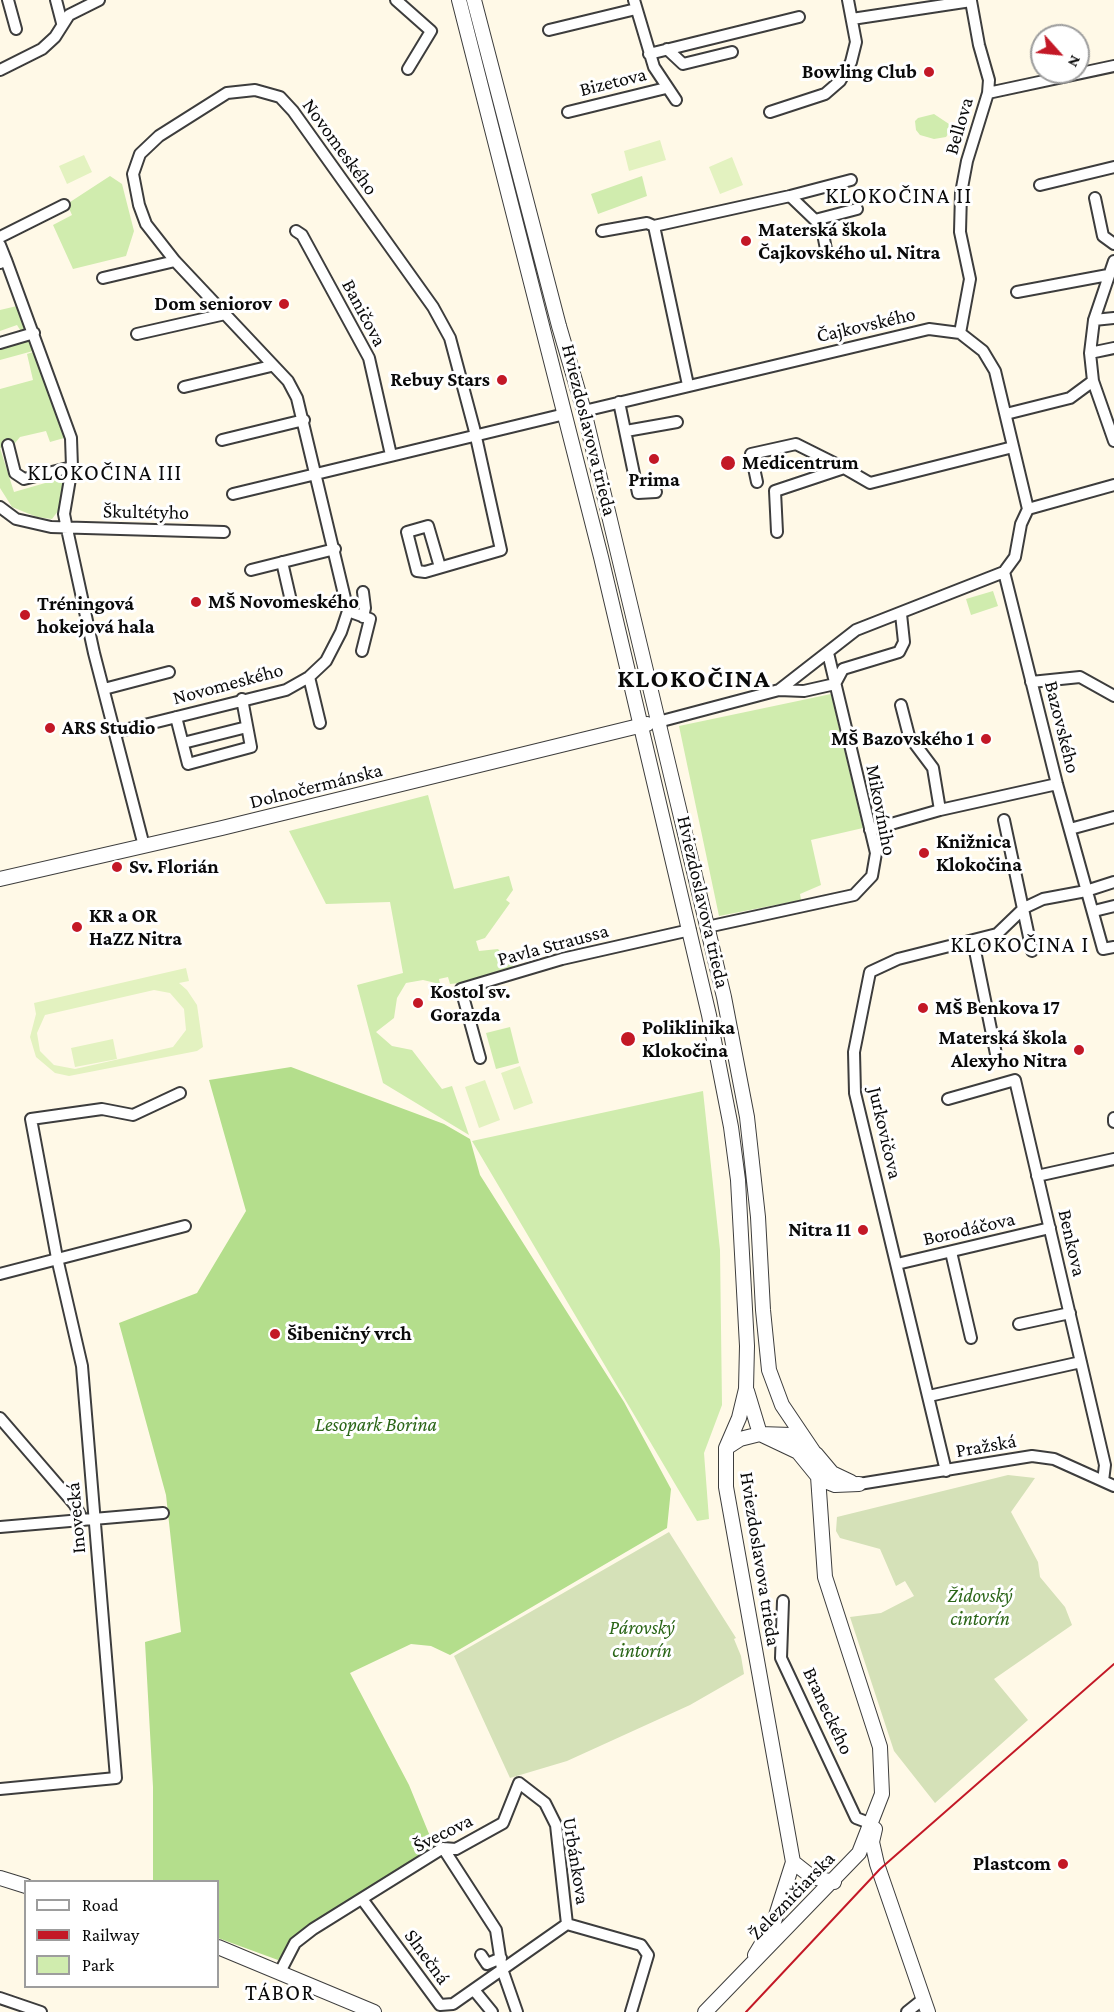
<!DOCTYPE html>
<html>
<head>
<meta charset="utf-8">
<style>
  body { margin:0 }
  #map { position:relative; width:1114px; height:2012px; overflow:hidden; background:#fff9e7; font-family:"Crimson Pro",serif }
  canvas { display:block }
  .legend { position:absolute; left:24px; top:1880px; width:195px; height:108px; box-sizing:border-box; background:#fff; border:2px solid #9d9d9d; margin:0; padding:8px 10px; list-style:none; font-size:18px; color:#0a0a0a }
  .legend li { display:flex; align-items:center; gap:12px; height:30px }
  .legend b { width:30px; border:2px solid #9d9d9d }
  .north { position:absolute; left:1030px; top:24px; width:60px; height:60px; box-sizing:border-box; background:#fff; border:2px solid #9d9d9d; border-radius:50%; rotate:117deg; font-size:16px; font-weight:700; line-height:24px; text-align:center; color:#0a0a0a }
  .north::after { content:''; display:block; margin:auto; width:21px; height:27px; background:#c31826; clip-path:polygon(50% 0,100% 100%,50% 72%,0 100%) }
</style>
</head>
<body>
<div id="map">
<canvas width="1114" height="2012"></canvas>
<ul class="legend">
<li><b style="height:8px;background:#fff"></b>Road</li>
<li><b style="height:8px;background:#c31826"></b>Railway</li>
<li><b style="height:16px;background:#d0ecae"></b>Park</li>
</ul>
<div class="north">N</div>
</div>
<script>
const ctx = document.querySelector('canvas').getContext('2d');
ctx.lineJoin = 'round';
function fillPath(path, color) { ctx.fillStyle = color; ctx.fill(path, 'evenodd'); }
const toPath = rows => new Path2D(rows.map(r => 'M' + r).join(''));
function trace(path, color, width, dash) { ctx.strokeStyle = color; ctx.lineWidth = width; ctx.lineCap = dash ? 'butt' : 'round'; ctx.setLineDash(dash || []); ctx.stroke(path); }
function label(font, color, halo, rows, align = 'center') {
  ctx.font = font + ' "Crimson Pro",serif'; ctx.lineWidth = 6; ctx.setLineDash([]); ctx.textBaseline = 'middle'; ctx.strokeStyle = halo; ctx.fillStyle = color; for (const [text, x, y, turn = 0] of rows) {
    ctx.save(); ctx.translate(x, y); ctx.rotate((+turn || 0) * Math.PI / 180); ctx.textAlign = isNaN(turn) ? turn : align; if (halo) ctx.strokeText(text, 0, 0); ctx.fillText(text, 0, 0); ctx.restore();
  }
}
const green = toPath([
  [934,114,949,124,950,131,946,137,934,139,920,135,916,130,915,121,918,118],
  [110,176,122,184,134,231,126,256,73,269,53,225,72,215,67,204],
  [642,176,647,196,598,214,591,194],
  [17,306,26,329,22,333,17,325,0,331,0,310],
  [30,340,33,351,0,360,0,349],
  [33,352,64,438,50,442,46,431,20,437,15,443,0,448,14,492,66,477,58,511,52,519,37,517,12,507,0,488,0,389,33,380,27,354],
  [993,591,998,606,971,615,966,599],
  [831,694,863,828,811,840,821,885,800,894,801,900,719,916,679,726],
  [428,795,454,889,509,876,513,890,506,900,510,903,485,938,476,941,479,951,498,949,515,968,459,983,450,984,448,977,439,979,440,984,423,980,406,983,397,998,394,1018,376,1032,392,1046,412,1050,442,1089,452,1086,469,1135,383,1083,357,985,403,973,390,902,326,904,289,831],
  [510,1027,519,1063,496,1069,486,1033],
  [703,1091,720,1250,722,1405,704,1453,709,1519,697,1521,472,1141]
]);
const forest = toPath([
  [291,1067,444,1124,470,1139,480,1175,624,1402,671,1489,667,1528,450,1655,431,1646,411,1644,350,1673,409,1785,434,1846,278,1960,218,1938,218,1882,153,1881,153,1787,145,1642,181,1632,166,1495,119,1323,197,1293,246,1211,209,1080]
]);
const cemetery = toPath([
  [1008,1475,1035,1478,1011,1512,1038,1562,1040,1577,1065,1607,1072,1625,994,1679,1028,1720,935,1803,894,1751,850,1617,881,1613,914,1596,905,1581,896,1586,880,1549,840,1538,836,1531,837,1517],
  [669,1532,736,1638,734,1639,741,1656,744,1674,690,1705,567,1761,510,1778,454,1656]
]);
const pitch = toPath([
  [660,140,666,160,629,171,624,151],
  [84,155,92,172,67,184,59,166],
  [732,157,743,185,720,194,709,167],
  [186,968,189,981,179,983,187,990,197,1005,203,1047,197,1051,69,1076,55,1073,36,1057,30,1037,36,1014,34,1003],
  [154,990,170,993,184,1009,186,1030,173,1047,75,1069,54,1065,40,1051,37,1033,45,1015],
  [113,1039,117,1059,75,1067,71,1048],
  [520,1066,533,1103,514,1110,501,1073],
  [485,1080,500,1120,479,1128,465,1087]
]);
const minor = toPath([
  [8,0,16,29],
  [56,0,62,23],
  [396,0,431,31,408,69],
  [634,0,654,67,676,100],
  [852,19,971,1,979,45,989,80,988,93,967,161,961,193,960,232,970,279,960,333],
  [549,30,636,9],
  [667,49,683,64,732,52],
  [649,54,799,17],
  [0,70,42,49,55,37,69,15,99,0],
  [988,93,1114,66],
  [568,112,666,88],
  [770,112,825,94,840,81,851,62,856,42,848,0],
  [1040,185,1114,167],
  [790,196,815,220,857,209],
  [1095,198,1103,236,1114,244],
  [820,219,827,254],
  [296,231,302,235,369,358,391,455],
  [602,231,647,223,654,226],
  [0,237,64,205],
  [0,245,6,260],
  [1114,261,1094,320,1090,353,1093,381,1114,441],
  [0,263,6,260,71,438,72,467,64,514,67,529,94,653,144,846],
  [103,278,175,261],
  [1017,292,1108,275],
  [1094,320,1114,318],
  [137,334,225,314],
  [0,343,34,333],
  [1090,353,1114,348],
  [688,385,654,226,790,196,851,180],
  [184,387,271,366],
  [619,402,638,493,656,492],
  [584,411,929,329,960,333,983,351,995,371,1028,509],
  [1006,414,1070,398,1093,381],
  [626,431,677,422],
  [222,440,304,420],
  [8,445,15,473,24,479,72,467],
  [757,482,751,454,796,444,844,468],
  [233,494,565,414],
  [0,507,16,519,51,527,224,532],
  [1028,509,1114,485],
  [777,532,775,491,844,468,870,483,1013,447],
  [282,562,291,601],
  [251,570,335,549],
  [1004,572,1057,784,1103,949,1114,947],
  [348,611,370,619,362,651],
  [363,617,365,608,363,592],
  [309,677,320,723],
  [1031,682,1080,677,1114,696],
  [104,689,169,672],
  [779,690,856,630,1004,572,1015,557,1021,524,1028,509],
  [901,705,909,736,933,768,940,810],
  [176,717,188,764,251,747,242,699],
  [658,722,779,690,804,691,835,684,843,669,899,652,904,642,901,614],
  [116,732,286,690,309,677,326,661,341,632,348,611,297,398,288,381,175,261,146,224,139,205,133,174,140,154,159,136,227,93,255,90,280,97,293,111,433,307,450,338,474,428,501,550,425,572,417,571,407,532,428,526,440,567],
  [183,743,247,727],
  [1004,820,1032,951],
  [1070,829,1114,817],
  [870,830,940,810,1057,784],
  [1094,911,1114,906],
  [707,927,854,895,872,876,876,853,828,653],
  [973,941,996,1054],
  [480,1058,461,989,562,959,690,930],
  [948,1099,1015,1080,1105,1465,1103,1481],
  [1114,1118,1114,1122],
  [1037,1176,1114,1159],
  [951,1252,971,1338],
  [897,1264,1050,1228],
  [0,1274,185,1226],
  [1019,1324,1070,1313],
  [929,1396,1081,1362],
  [0,1418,75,1505,82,1519],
  [946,1471,855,1093,854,1052,870,972,898,959,997,934,1024,908,1043,899,1086,891,1114,882],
  [859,1484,1032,1456,1054,1459,1114,1486],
  [0,1527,163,1513],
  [783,1601,781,1658,856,1818,872,1824],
  [0,1789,116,1778,82,1366,57,1258,31,1119,102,1109,133,1115,180,1093],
  [443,1848,496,1930,502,1969,517,2012],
  [362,1899,440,2005,453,2004,567,1924],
  [567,1924,641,1945,648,1955,631,2012],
  [481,1955,487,1964,501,1958],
  [280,1972,295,1943,313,1929,443,1848,456,1849,503,1823,519,1783,545,1803,556,1825,567,1924],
  [474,1990,492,2012],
  [0,1998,41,2012],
  [907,2012,922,2000]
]);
const tertiary = toPath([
  [459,0,601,557,709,1015,731,1127,738,1180,747,1346,746,1389,739,1418,726,1448,726,1487,793,1862,773,1925,755,1955],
  [474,0,559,326,584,411,724,997,747,1117,758,1217,763,1310,769,1370,782,1405,813,1451,817,1462,825,1577,880,1747,882,1794,859,1853,705,2012],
  [0,879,222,828,647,724],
  [747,1391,760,1434,798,1452,820,1479,835,1485,859,1484],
  [726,1448,740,1439,760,1434,791,1435,805,1440],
  [816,1454,832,1473,851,1482],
  [875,1829,872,1842,877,1864,928,2012],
  [793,1862,812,1877,834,1882],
  [0,1878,26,1886],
  [218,1947,374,2012]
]);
const rail = toPath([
  [746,2012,880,1869,1114,1664]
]);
const markers = [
  [929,72,6,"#c31826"],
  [746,241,6,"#c31826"],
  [284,304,6,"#c31826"],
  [502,380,6,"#c31826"],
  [654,459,6,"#c31826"],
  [728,463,8,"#c31826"],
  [196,602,6,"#c31826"],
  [25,615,6,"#c31826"],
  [50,728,6,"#c31826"],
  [986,739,6,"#c31826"],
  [924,853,6,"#c31826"],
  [117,867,6,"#c31826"],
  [77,927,6,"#c31826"],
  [418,1003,6,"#c31826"],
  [923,1008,6,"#c31826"],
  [628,1039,8,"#c31826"],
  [1079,1050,6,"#c31826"],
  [863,1230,6,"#c31826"],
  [275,1334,6,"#c31826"],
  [1063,1864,6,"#c31826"]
];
const poiNames = [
  ["Bowling Club",917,72,"right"],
  ["Materská škola",758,230],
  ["Čajkovského ul. Nitra",758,253],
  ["Dom seniorov",272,304,"right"],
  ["Rebuy Stars",490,380,"right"],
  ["Medicentrum",742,463],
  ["Prima",654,480,"center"],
  ["MŠ Novomeského",208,602],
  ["Tréningová",37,604],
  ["hokejová hala",37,627],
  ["ARS Studio",62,728],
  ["MŠ Bazovského 1",974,739,"right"],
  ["Knižnica",936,842],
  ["Klokočina",936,865],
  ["Sv. Florián",129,867],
  ["KR a OR",89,916],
  ["HaZZ Nitra",89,939],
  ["Kostol sv.",430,992],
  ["Gorazda",430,1015],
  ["MŠ Benkova 17",935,1008],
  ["Poliklinika",642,1028],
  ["Klokočina",642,1051],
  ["Materská škola",1067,1038,"right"],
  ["Alexyho Nitra",1067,1061,"right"],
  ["Nitra 11",851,1230,"right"],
  ["Šibeničný vrch",287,1334],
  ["Plastcom",1051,1864,"right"]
];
const streetNames = [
  ["Bizetova",613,82,-14],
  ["Bellova",959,126,-74],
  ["Novomeského",340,147,54],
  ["Baničova",364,313,62],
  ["Čajkovského",866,325,-13],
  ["Hviezdoslavova trieda",589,430,76],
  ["Škultétyho",146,512,1],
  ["Novomeského",228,684,-15],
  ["Bazovského",1062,727,76],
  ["Dolnočermánska",316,786,-14],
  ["Mikovíniho",881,810,79],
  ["Hviezdoslavova trieda",703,902,77],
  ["Pavla Straussa",553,945,-15],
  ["Jurkovičova",885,1133,77],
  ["Borodáčova",969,1229,-13],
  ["Benkova",1072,1243,77],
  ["Pražská",986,1446,-10],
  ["Inovecká",76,1518,-95],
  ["Hviezdoslavova trieda",760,1559,81],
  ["Braneckého",828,1711,65],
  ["Švecova",443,1833,-26],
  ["Urbánkova",576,1861,81],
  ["Železničiarska",792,1896,-46],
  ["Slnečná",427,1957,54]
];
const parkNames = [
  ["Lesopark Borina",376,1425],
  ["Židovský",980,1596],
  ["cintorín",980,1619],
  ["Párovský",642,1628],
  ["cintorín",642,1651]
];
const quarterNames = [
  ["KLOKOČINA II",899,196],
  ["KLOKOČINA III",105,473],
  ["KLOKOČINA I",1020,945],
  ["TÁBOR",280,1993]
];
const districtNames = [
  ["KLOKOČINA",694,679]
];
fillPath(green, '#d0ecae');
fillPath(forest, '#b4de8c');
fillPath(cemetery, '#d5e1b8');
fillPath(pitch, '#e3f2c0');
trace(minor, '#3d3d3d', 14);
trace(tertiary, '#3d3d3d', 16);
trace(minor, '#fff', 10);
trace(tertiary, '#fff', 14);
trace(rail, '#c31826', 2);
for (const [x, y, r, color] of markers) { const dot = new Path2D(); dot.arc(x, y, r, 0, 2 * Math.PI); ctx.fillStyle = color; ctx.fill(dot); trace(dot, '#fff', 2); }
label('bold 20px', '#0a0a0a', '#fff', poiNames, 'left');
label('20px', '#0a0a0a', '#fff', streetNames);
label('italic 20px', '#2a6517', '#fff', parkNames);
ctx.letterSpacing = '1.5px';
label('22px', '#0a0a0a', '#fff', quarterNames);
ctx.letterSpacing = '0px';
ctx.letterSpacing = '1.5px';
label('bold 26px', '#0a0a0a', '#fff', districtNames);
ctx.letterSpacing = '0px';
</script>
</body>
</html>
